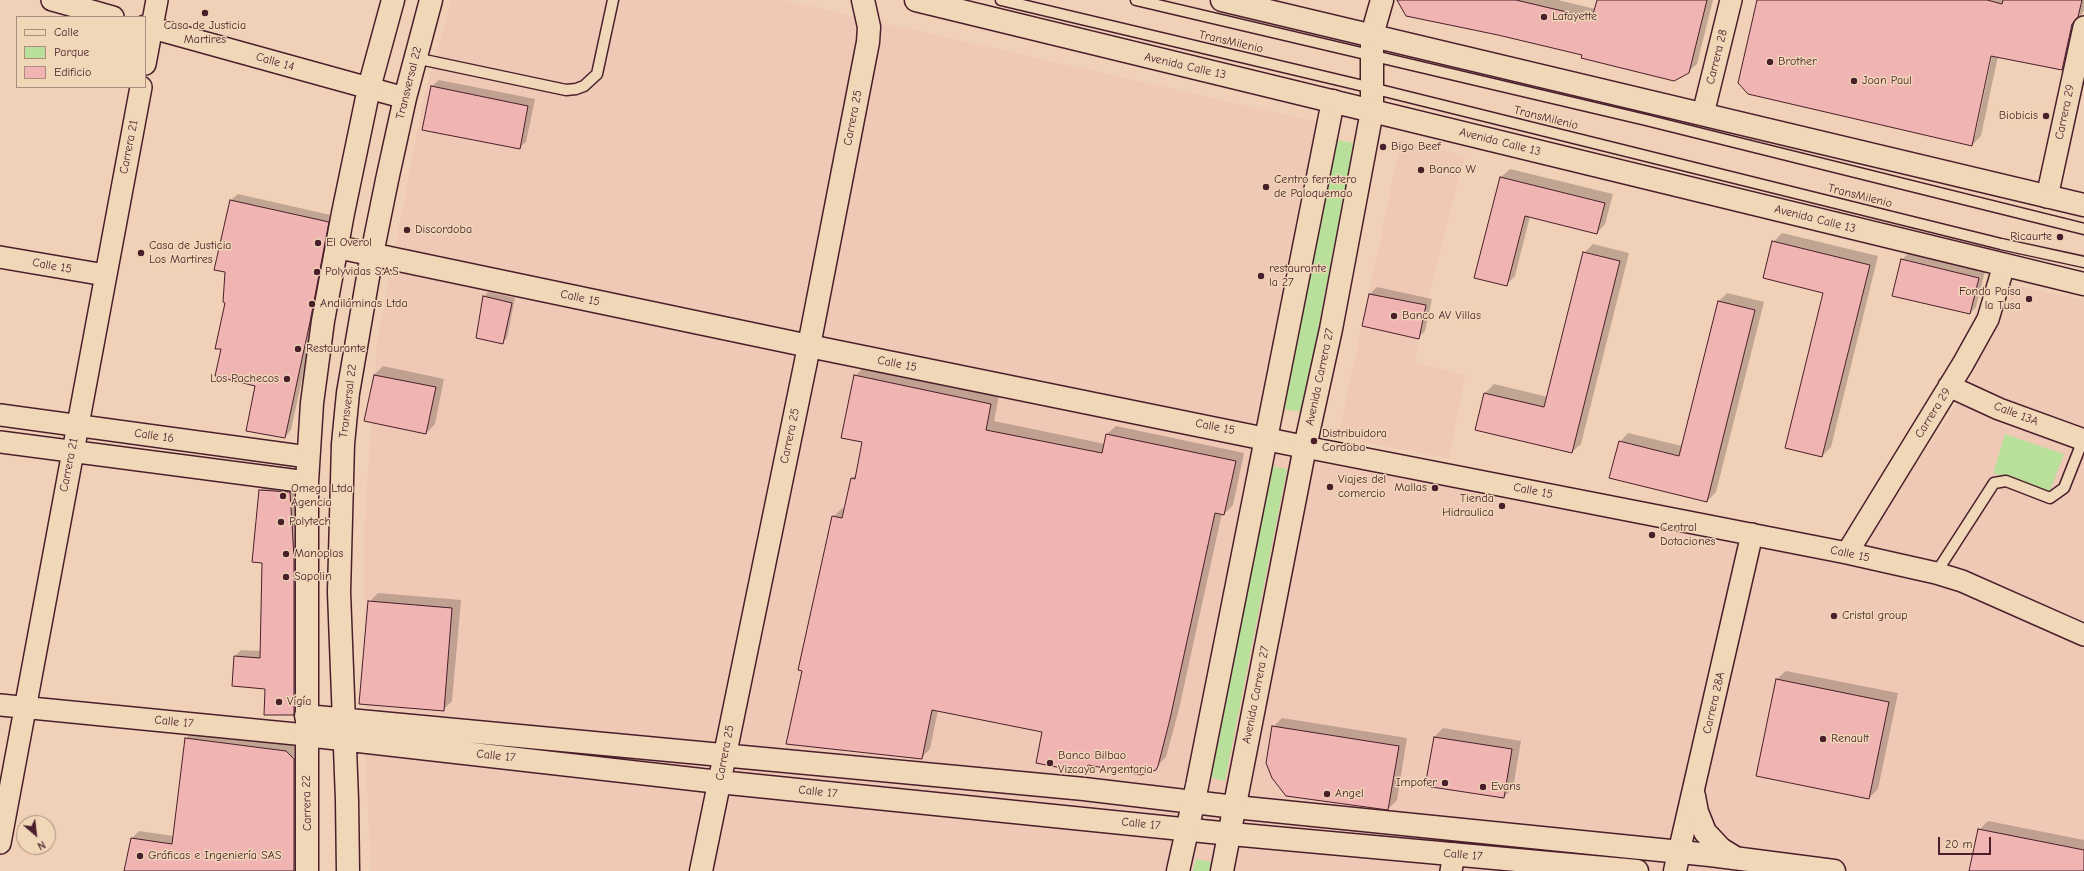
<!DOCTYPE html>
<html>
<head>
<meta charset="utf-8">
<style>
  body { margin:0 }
  #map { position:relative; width:2084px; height:871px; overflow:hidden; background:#f0d0b7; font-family:"Comic Neue",sans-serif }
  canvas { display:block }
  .legend { position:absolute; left:16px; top:16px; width:130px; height:72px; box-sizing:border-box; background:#f0d7b8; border:1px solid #ae8d80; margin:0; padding:5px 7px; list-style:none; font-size:12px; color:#4a1f2b }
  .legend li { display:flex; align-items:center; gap:8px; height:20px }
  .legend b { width:20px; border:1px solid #ae8d80 }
  .north { position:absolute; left:16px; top:815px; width:40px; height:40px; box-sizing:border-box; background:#f0d7b8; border:1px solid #ae8d80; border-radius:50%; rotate:152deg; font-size:11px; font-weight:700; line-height:16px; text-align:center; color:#4a1f2b }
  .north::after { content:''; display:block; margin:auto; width:14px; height:18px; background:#4a1f2b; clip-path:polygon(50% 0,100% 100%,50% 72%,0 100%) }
  .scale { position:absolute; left:1938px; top:837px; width:53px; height:18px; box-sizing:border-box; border:2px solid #4a1f2b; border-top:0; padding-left:5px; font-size:12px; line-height:14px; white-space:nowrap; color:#4a1f2b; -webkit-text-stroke:3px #f0d7b8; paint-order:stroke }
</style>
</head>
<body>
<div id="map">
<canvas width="2084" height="871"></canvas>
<ul class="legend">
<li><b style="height:5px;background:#f0d7b8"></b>Calle</li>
<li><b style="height:11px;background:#b9e09b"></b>Parque</li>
<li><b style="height:11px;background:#f0b4b2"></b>Edificio</li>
</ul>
<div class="north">N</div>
<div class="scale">20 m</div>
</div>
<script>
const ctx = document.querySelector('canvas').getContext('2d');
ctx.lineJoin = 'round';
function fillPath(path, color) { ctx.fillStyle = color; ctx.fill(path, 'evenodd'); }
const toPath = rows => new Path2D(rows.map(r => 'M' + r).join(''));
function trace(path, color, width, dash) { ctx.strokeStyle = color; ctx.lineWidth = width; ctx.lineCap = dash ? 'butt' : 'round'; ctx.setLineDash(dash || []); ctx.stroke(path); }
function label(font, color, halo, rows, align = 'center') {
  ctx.font = font + ' "Comic Neue",sans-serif'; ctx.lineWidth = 3; ctx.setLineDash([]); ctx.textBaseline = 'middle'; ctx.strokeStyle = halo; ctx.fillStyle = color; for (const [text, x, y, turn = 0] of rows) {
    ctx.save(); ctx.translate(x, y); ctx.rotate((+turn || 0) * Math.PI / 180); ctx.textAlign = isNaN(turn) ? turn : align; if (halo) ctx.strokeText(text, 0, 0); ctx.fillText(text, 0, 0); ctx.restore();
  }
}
const built = toPath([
  [451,0,782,0,1317,122,1251,450,1851,563,1961,397,2015,286,2084,300,2084,871,371,871,366,766,364,532,377,343,423,102],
  [1401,140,1465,156,1426,305,1369,294],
  [1362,326,1419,339,1414,362,1465,375,1449,459,1338,437]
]);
const green = toPath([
  [1337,140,1354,143,1302,412,1284,409],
  [2005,434,2064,454,2049,493,1993,473],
  [1271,466,1287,469,1225,781,1209,777],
  [1196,859,1211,862,1209,871,1193,871]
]);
const shadow = toPath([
  [1398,0,1558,0,1595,9,1598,0,1713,0,1697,64,1688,72,1583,54],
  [1759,0,2084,0,2084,10,2081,15,2071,60,2062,69,1998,56,1981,136,1972,145],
  [1992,51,1993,51,1975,136,1973,136],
  [439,80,535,99,526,142,519,148,432,86],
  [1510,169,1613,194,1605,224,1597,233,1530,216,1515,276,1506,285,1501,177],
  [238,194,335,216,316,315,291,430,285,437,256,386,222,348,226,302,226,271,215,269,231,200],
  [1782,233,1878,256,1831,447,1822,456,1824,292,1773,242],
  [1593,244,1629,253,1581,444,1572,452,1476,429,1485,393,1494,384,1548,397,1584,253],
  [1908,253,1985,271,1976,307,1970,313,1902,260],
  [1377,287,1432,299,1425,331,1419,337,1363,326,1370,294],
  [488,292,515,298,507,338,502,343,484,297],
  [1727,293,1764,302,1716,492,1707,501,1620,442,1628,433,1682,446,1718,302],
  [383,366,444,379,435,424,426,433,374,375],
  [864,367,999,395,994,421,1105,444,1107,434,1116,426,1244,453,1233,505,1224,514,1222,513,1179,709,1166,757,1151,772,1093,765,1086,772,1044,732,938,710,930,749,921,758,833,517,842,508,846,509,852,478,857,474,863,441,855,376],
  [267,483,297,485,300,707,293,714,235,656,241,650,261,651,263,563,253,562,260,490],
  [378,593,461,600,452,701,443,710,369,602],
  [1786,671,1898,693,1878,789,1869,798,1777,679],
  [1282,718,1407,738,1397,800,1388,809,1273,727],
  [1443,728,1521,741,1513,788,1504,797,1434,737],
  [194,731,294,743,302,752,300,871,125,871,132,838,139,831,174,836,186,738],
  [1988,821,2084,840,2084,871,1971,871,1979,830]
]);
const building = toPath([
  [1397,0,1516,0,1592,18,1597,0,1707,0,1689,73,1674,81,1581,58,1582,55,1498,35,1406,16,1397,0],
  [1757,0,1987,0,2002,4,2003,0,2082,0,2078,17,2072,24,2062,70,1991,56,1972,146,1748,94,1738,83,1757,0],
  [431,86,528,106,520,149,422,130,431,86],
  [1500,177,1605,203,1597,234,1525,216,1507,286,1474,278,1500,177],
  [230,200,329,222,310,322,285,438,246,431,255,386,215,376,221,349,215,349,225,303,223,302,225,272,214,270,230,200],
  [1772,241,1870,265,1822,457,1785,448,1823,293,1763,278,1772,241],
  [1583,252,1620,261,1572,453,1475,430,1484,393,1544,407,1583,252],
  [1901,259,1979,278,1970,314,1892,296,1901,259],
  [1369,294,1426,305,1419,339,1362,326,1369,294],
  [483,296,512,303,503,344,476,338,483,296],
  [1718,301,1755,310,1707,502,1609,478,1619,441,1679,456,1718,301],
  [374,375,436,387,426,434,364,421,374,375],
  [854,375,991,404,986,430,1102,453,1106,434,1236,461,1224,515,1215,513,1170,719,1158,766,1156,770,1141,775,1088,765,1087,773,1036,763,1042,732,932,710,922,759,786,744,802,671,798,670,832,516,842,518,851,478,855,479,862,442,841,438,854,375],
  [259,490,290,492,294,557,294,715,264,715,265,689,232,686,234,656,260,658,262,563,252,562,259,490],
  [368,601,452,608,444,711,359,704,368,601],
  [1776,679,1889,702,1869,799,1756,776,1776,679],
  [1272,726,1399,746,1388,810,1286,796,1272,778,1266,763,1272,726],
  [1434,737,1512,749,1504,798,1425,786,1434,737],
  [185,738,286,751,294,759,294,871,124,871,131,838,172,844,185,738],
  [1978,829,2084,850,2084,871,1969,871,1978,829]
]);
const service = toPath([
  [1001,0,1372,88,2001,244,2084,262],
  [1136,0,1646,120,2084,229],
  [415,58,566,90,576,89,584,86,597,74,613,0],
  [1936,573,1994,483,2006,481,2050,498,2064,488,2083,440]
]);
const minor = toPath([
  [52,0,113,17],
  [145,26,405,98],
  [145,64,157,0],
  [1703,114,1731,0],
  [2047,197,2084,27],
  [0,257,105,275],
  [1949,386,1999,409,2084,440],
  [0,415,308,457],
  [0,442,307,482],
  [1305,447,1847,553,1936,573,1962,581,2084,635],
  [1847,553,1963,364,1988,319,2004,265],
  [0,705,306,735],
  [0,843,141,87],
  [1679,852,1752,534],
  [1451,871,1454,854]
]);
const tertiary = toPath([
  [337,247,809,346,1305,447],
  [306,716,1084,789,1235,807,1710,855,1834,871],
  [306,735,719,782,1231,834,1637,871],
  [1694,796,1697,812,1705,832,1721,849,1734,857],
  [307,871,307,482,312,403,323,321,343,213,369,88,393,0],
  [348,871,347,800,339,592,343,444,348,393,372,254,387,180,405,98,431,0],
  [701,871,806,361,868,42,869,27,863,0],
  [1675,871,1679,852]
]);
const secondary = toPath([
  [1178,871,1197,786,1333,101],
  [1222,871,1305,447,1331,329,1372,111,1372,35,1382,0]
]);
const primary = toPath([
  [916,0,2084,284],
  [1222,0,2084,205]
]);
const markers = [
  [205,13,4,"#4a1f2b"],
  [1544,17,4,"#4a1f2b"],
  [1770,62,4,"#4a1f2b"],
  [1854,81,4,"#4a1f2b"],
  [2046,116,4,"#4a1f2b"],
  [1383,147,4,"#4a1f2b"],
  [1421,170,4,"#4a1f2b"],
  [1266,187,4,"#4a1f2b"],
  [407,230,4,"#4a1f2b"],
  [2060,237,4,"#4a1f2b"],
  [318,243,4,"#4a1f2b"],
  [141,253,4,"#4a1f2b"],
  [317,272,4,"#4a1f2b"],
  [1261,276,4,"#4a1f2b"],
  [2029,299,4,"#4a1f2b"],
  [312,304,4,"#4a1f2b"],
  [1394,316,4,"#4a1f2b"],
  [298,349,4,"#4a1f2b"],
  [287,379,4,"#4a1f2b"],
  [1314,441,4,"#4a1f2b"],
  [1330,487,4,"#4a1f2b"],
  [1435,488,4,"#4a1f2b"],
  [283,496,4,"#4a1f2b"],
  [1502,506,4,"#4a1f2b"],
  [281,522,4,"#4a1f2b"],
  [1652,535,4,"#4a1f2b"],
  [286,554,4,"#4a1f2b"],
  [286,577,4,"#4a1f2b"],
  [1834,616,4,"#4a1f2b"],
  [279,702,4,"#4a1f2b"],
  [1823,739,4,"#4a1f2b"],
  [1050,763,4,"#4a1f2b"],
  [1445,783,4,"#4a1f2b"],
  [1483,787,4,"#4a1f2b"],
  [1327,794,4,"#4a1f2b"],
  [140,856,4,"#4a1f2b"]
];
const poiNames = [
  ["Lafayette",1552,17],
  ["Casa de Justicia",205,26,"center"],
  ["Martires",205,40,"center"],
  ["Brother",1778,62],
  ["Joan Paul",1862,81],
  ["Biobicis",2038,116,"right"],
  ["Bigo Beef",1391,147],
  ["Banco W",1429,170],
  ["Centro ferretero",1274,180],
  ["de Paloquemao",1274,194],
  ["Discordoba",415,230],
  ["Ricaurte",2052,237,"right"],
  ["El Overol",326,243],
  ["Casa de Justicia",149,246],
  ["Los Martires",149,260],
  ["restaurante",1269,269],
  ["la 27",1269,283],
  ["Polyvidas S.A.S",325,272],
  ["Fonda Paisa",2021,292,"right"],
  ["la Tusa",2021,306,"right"],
  ["Andiláminas Ltda",320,304],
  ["Banco AV Villas",1402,316],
  ["Restaurante",306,349],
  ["Los Pachecos",279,379,"right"],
  ["Distribuidora",1322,434],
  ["Cordoba",1322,448],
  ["Viajes del",1338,480],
  ["comercio",1338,494],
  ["Mallas",1427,488,"right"],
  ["Omega Ltda",291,489],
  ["Agencia",291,503],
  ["Tienda",1494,499,"right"],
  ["Hidraulica",1494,513,"right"],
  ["Polytech",289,522],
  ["Central",1660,528],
  ["Dotaciones",1660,542],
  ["Manoplas",294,554],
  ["Sapolin",294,577],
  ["Cristal group",1842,616],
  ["Vígía",287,702],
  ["Renault",1831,739],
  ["Banco Bilbao",1058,756],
  ["Vizcaya Argentaria",1058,770],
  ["Impofer",1437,783,"right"],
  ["Evans",1491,787],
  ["Angel",1335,794],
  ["Gráficas e Ingeniería SAS",148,856]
];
const streetNames = [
  ["TransMilenio",1231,42,13],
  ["Carrera 28",1717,57,-76],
  ["Calle 14",275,62,16],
  ["Avenida Calle 13",1185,66,13],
  ["Transversal 22",409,83,-76],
  ["Carrera 29",2065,112,-78],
  ["Carrera 25",853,118,-79],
  ["TransMilenio",1546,118,14],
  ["Avenida Calle 13",1500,142,14],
  ["Carrera 21",129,147,-79],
  ["TransMilenio",1860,196,14],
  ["Avenida Calle 13",1815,219,14],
  ["Calle 15",52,266,10],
  ["Calle 15",580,298,12],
  ["Calle 15",897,364,11],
  ["Avenida Carrera 27",1320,377,-78],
  ["Transversal 22",348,401,-83],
  ["Carrera 29",1933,413,-58],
  ["Calle 13A",2016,414,21],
  ["Calle 15",1215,427,11],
  ["Calle 16",154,436,8],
  ["Carrera 25",790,436,-78],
  ["Carrera 21",69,465,-79],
  ["Calle 15",1533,491,11],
  ["Calle 15",1850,554,12],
  ["Avenida Carrera 27",1256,695,-79],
  ["Carrera 28A",1714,703,-77],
  ["Calle 17",174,722,6],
  ["Carrera 25",725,753,-79],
  ["Calle 17",496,756,6],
  ["Calle 17",818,792,6],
  ["Carrera 22",307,803,-91],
  ["Calle 17",1141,824,6],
  ["Calle 17",1463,855,5]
];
fillPath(built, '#f0c8b6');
fillPath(green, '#b9e09b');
fillPath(shadow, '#0003');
fillPath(building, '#f0b4b2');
trace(building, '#4a1f2b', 1);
trace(service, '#4a1f2b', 13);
trace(minor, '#4a1f2b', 24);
trace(tertiary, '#4a1f2b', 25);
trace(secondary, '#4a1f2b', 25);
trace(primary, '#4a1f2b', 25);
trace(service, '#f0d7b8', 10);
trace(minor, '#f0d7b8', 21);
trace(tertiary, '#f0d7b8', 22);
trace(secondary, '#f0d7b8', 22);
trace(primary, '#f0d7b8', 22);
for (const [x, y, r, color] of markers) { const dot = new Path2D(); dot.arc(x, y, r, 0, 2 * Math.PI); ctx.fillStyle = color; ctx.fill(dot); trace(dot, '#f0d7b8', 1.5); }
label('12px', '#4a1f2b', '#f0d7b8', poiNames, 'left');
label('12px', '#4a1f2b', '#f0d7b8', streetNames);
</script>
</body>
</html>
